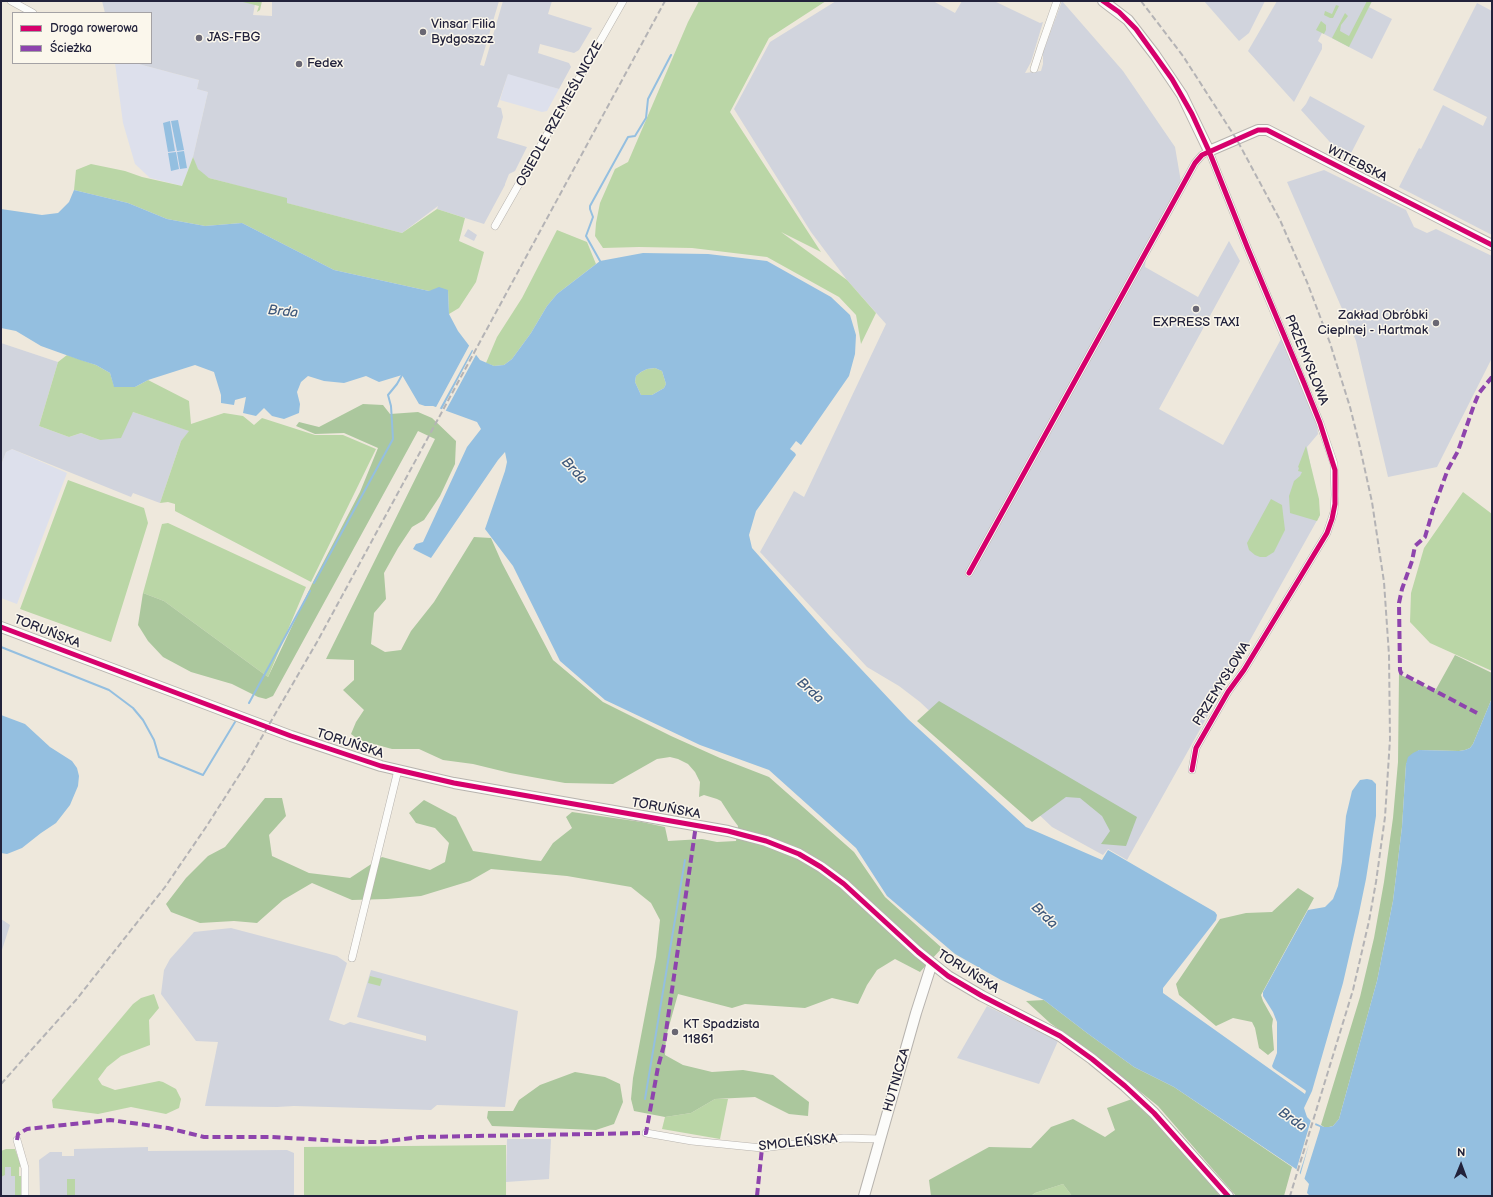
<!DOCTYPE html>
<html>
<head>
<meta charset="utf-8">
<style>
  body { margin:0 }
  #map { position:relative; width:1493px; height:1197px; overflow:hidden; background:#eee8dc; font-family:"Balsamiq Sans",sans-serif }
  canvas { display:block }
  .frame { position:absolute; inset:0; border:2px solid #22223b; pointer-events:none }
  .legend { position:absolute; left:12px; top:12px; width:140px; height:52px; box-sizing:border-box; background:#fbf7ec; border:1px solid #a4a2a5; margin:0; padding:5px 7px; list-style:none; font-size:12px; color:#22223b }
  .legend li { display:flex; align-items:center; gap:8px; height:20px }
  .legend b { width:20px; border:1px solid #a4a2a5 }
  .north { position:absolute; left:1441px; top:1145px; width:40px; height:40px; -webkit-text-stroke:3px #fbf7ec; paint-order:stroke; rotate:1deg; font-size:11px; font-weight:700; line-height:16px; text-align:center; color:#22223b }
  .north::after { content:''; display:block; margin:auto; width:14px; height:18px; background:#22223b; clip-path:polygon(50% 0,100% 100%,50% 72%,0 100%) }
</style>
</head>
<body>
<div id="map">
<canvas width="1493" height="1197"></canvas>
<div class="frame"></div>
<ul class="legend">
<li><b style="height:5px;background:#d6006c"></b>Droga rowerowa</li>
<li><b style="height:5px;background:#8e44ad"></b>Ścieżka</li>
</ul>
<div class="north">N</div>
</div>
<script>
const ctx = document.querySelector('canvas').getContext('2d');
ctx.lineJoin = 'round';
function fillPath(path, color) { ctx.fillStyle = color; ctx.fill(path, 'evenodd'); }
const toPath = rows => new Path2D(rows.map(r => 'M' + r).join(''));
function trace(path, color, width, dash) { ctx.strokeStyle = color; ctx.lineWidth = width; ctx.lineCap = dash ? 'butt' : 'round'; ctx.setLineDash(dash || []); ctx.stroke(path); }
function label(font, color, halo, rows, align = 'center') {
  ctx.font = font + ' "Balsamiq Sans",sans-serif'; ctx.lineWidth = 3; ctx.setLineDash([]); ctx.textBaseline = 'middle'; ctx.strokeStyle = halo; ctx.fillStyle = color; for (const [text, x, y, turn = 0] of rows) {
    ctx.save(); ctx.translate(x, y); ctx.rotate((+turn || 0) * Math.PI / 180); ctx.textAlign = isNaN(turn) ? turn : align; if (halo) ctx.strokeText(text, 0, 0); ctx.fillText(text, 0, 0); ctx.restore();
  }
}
const built = toPath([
  [115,63,135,63,199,80,197,89,208,92,193,157,182,186,150,178,135,164,123,123],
  [508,73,559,89,547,111,542,112,500,100],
  [12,449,67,473,17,604,1,598,1,465,6,452]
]);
const industrial = toPath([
  [102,1,259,1,255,4,253,15,272,16,272,1,499,1,480,65,484,66,503,1,552,1,548,14,592,28,579,50,574,53,540,44,538,53,569,63,571,67,559,89,508,74,497,107,501,108,503,117,497,138,527,147,515,171,509,174,505,184,505,185,484,224,437,209,438,206,402,233,286,203,287,199,209,178,201,173,195,165,193,157,208,92,197,89,199,80,135,63,151,63,151,13,105,13],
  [836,1,933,1,955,13,962,1,994,1,1040,23,1043,22,1031,62,1025,73,1041,71,1043,64,1043,52,1062,1,1123,71,1175,147,1181,182,1147,244,1145,267,1198,297,1229,241,1240,261,1159,409,1223,445,1281,339,1317,425,1318,434,1307,447,1320,515,1127,860,1108,849,1103,855,1052,827,920,702,899,686,867,667,760,552,794,491,804,497,886,324,847,280,811,232,734,109,770,42],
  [1204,1,1265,1,1249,33,1239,41],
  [1277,1,1372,1,1369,7,1392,19,1372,59,1322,33,1318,41,1322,44,1322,49,1294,102,1248,51],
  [1477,3,1492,11,1492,235,1399,187,1419,148,1421,149,1443,105,1485,127,1483,126,1487,117,1433,90],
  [1310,96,1365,126,1347,161,1301,110,1306,104],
  [1324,170,1406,210,1414,227,1427,233,1436,229,1492,256,1492,358,1437,467,1388,477,1356,341,1287,182],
  [468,229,477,235,474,241,464,236],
  [1,343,58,362,39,426,69,437,81,433,100,440,133,412,190,431,181,441,160,503,133,493,131,497,12,449,6,452,1,465],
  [1,919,10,925,1,953],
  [231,928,337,956,347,963,329,1020,344,1025,350,1022,426,1041,426,1036,357,1017,371,970,518,1011,505,1107,437,1105,431,1110,294,1106,277,1107,205,1106,218,1042,196,1041,161,994,164,970,170,959,194,932],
  [987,1006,1058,1041,1039,1084,957,1058],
  [507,1139,551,1139,549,1179,506,1182],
  [148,1147,148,1151,287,1150,294,1153,294,1196,40,1196,39,1160,50,1152,62,1152,62,1156,74,1156,74,1149],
  [1,1159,18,1167,19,1196,1,1196]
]);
const green = toPath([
  [239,1,262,1,260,10,257,12,259,6],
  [699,1,826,1,769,38,730,112,821,252,781,232,847,280,876,313,861,344,856,315,839,297,767,257,692,248,639,247,603,248,595,236,596,223,600,203,615,169,628,162,688,22],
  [1367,1,1372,1,1349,47,1332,38,1345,13,1348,16,1341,25,1340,31,1349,36],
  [1336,5,1339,6,1333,18,1330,18,1324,15,1325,11,1332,14],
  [1321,21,1326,25,1326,30,1324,34,1316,30],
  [193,157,198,169,209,178,287,198,287,203,402,233,437,209,465,218,459,241,484,252,476,282,459,308,449,314,448,290,429,291,334,270,242,223,205,226,167,219,128,203,74,190,76,170,91,164,125,171,142,177,182,186],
  [557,230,587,242,596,264,557,294,547,306,531,333,512,359,504,365,494,366,486,363,497,337,522,298],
  [67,355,96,365,110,373,114,386,135,387,148,380,189,401,191,424,224,413,243,416,254,425,262,418,315,435,343,435,376,449,311,582,175,511,175,504,168,502,160,503,181,441,189,431,133,412,121,438,100,440,81,433,69,437,39,426,58,362],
  [655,368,662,371,666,384,664,388,652,395,641,395,635,382,636,376,641,372,647,369],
  [1306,446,1319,499,1320,515,1317,521,1290,513,1289,496,1294,481,1300,476,1302,472,1298,471,1299,468,1298,467],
  [68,480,144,508,148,523,111,642,20,609],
  [1463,492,1492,514,1492,671,1430,643,1410,622,1411,593,1424,548],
  [1271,499,1282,505,1285,530,1274,552,1266,557,1260,557,1255,555,1249,550,1247,543],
  [168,523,306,587,268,677,164,601,143,593,162,524],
  [370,976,382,979,380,986,368,983],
  [154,994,159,1008,149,1020,150,1045,121,1056,107,1067,98,1079,102,1085,115,1090,159,1081,163,1082,176,1089,181,1099,179,1108,166,1114,131,1107,98,1114,53,1108,52,1100,133,1004,141,998],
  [715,1099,728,1099,720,1139,662,1129,665,1117,691,1113],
  [506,1145,506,1196,304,1196,304,1147],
  [6,1149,15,1149,21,1166,19,1167,19,1176,21,1176,21,1196,15,1196,15,1176,11,1176,11,1167,5,1167,5,1175,1,1177,1,1151],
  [67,1179,75,1179,75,1196,67,1196],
  [1063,1184,1072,1196,1031,1196,1035,1193]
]);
const forest = toPath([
  [363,404,383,405,390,414,418,412,432,418,456,441,455,464,440,496,424,520,412,527,398,548,384,573,386,599,374,613,371,644,385,652,401,650,411,631,434,602,474,537,491,538,502,563,553,660,603,702,671,736,720,758,769,777,854,852,885,897,942,948,920,972,895,959,877,970,867,985,858,1004,832,998,805,1008,745,1004,732,1008,678,994,666,1037,665,1055,683,1065,712,1072,743,1070,773,1075,809,1102,808,1116,789,1114,755,1097,715,1099,691,1113,665,1117,634,1111,631,1099,633,1078,656,957,660,920,651,903,631,887,567,876,491,869,470,881,421,896,387,899,352,900,312,883,283,900,257,923,234,921,200,923,171,912,166,904,186,878,208,856,225,847,265,798,282,798,286,816,269,835,272,856,309,873,350,878,382,857,430,870,445,862,449,843,435,828,416,823,409,813,424,800,456,817,473,851,532,860,541,861,553,843,572,828,566,817,572,812,642,822,665,827,668,841,702,839,717,842,736,841,738,826,732,818,721,801,717,799,704,795,699,797,700,782,695,772,688,764,678,759,670,757,657,759,613,784,565,783,510,773,473,764,443,760,419,749,392,749,359,740,351,734,356,722,364,710,343,690,354,680,354,660,326,659,435,439,418,431,273,696,266,699,258,697,232,684,191,672,163,657,148,641,138,625,143,593,164,601,268,677,312,584,360,492,378,448,344,433,315,434,296,426,299,422,319,427],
  [1455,655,1492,673,1492,698,1473,744,1470,748,1465,750,1459,751,1419,750,1406,764,1402,827,1393,901,1377,981,1339,1119,1333,1126,1329,1127,1324,1127,1321,1125,1360,997,1374,938,1384,882,1393,818,1398,762,1399,674,1435,691],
  [939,701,1137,817,1126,846,1101,844,1110,831,1102,816,1080,798,1066,797,1032,822,917,721],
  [1298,888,1314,898,1261,995,1263,1001,1273,1019,1272,1026,1274,1050,1268,1055,1259,1048,1255,1028,1252,1022,1233,1018,1216,1026,1179,995,1176,984,1220,919,1246,913,1272,912],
  [1044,1000,1087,1033,1134,1067,1174,1087,1292,1167,1284,1196,1236,1196,1158,1106,1092,1053,1050,1023,1026,1001],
  [575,1072,605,1077,620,1084,623,1102,614,1124,596,1130,492,1126,487,1118,488,1111,513,1111,519,1100,540,1085],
  [1132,1099,1157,1123,1194,1163,1220,1196,1072,1196,1063,1184,1035,1193,1031,1196,931,1196,929,1180,989,1147,1031,1148,1051,1127,1073,1119,1105,1137,1115,1130,1107,1108]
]);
const water = toPath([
  [178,120,184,150,177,151,171,121],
  [170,121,175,151,168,152,163,123],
  [184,151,187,168,180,169,177,152],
  [176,152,179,169,171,171,168,153],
  [74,190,128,203,167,219,205,226,242,223,334,270,429,291,439,287,448,290,449,314,458,331,480,360,494,366,504,365,512,359,531,333,547,306,557,294,600,261,643,253,708,254,767,261,831,297,850,315,856,335,855,354,849,376,801,445,796,441,790,449,795,453,796,455,756,511,749,535,752,548,829,635,908,719,1026,827,1102,860,1108,850,1215,912,1217,915,1216,920,1163,988,1163,993,1305,1094,1306,1091,1305,1090,1273,1068,1272,1066,1277,1053,1277,1022,1273,1012,1263,996,1263,992,1308,910,1325,907,1333,899,1338,886,1342,862,1346,816,1352,791,1360,780,1367,779,1372,780,1376,784,1376,816,1366,879,1359,913,1343,983,1312,1091,1304,1108,1307,1117,1311,1121,1324,1127,1329,1127,1333,1126,1339,1119,1377,981,1393,901,1402,827,1406,764,1408,757,1413,753,1419,750,1459,751,1465,750,1470,748,1473,744,1492,698,1492,1196,1310,1196,1307,1193,1309,1184,1296,1169,1174,1087,1134,1067,1087,1033,1044,1000,1001,980,955,954,887,896,856,848,769,770,700,745,605,700,560,661,513,566,485,529,505,471,507,462,505,452,498,460,431,558,413,549,416,544,423,542,467,447,481,429,477,422,433,406,425,406,419,404,402,375,379,382,366,376,344,383,324,381,308,376,301,382,297,392,300,404,299,413,284,419,272,416,264,408,256,416,243,413,246,397,235,400,234,405,221,403,221,395,214,372,195,365,148,380,135,387,114,387,110,373,96,365,80,360,41,346,16,331,1,328,1,209,42,215,58,213,69,202],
  [655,368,662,371,666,384,664,388,652,395,641,395,635,382,636,376,641,372,647,369],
  [1,715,25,724,50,747,72,761,77,768,79,776,78,786,70,805,56,823,41,833,22,848,7,854,1,853]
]);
const pier = toPath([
  [470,344,473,348,439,410,435,409],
  [474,349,477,353,445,412,441,411],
  [1311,1120,1316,1122,1315,1125,1320,1127,1320,1129,1304,1180,1300,1176,1309,1144,1299,1175,1296,1171]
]);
const stream = toPath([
  [600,261,586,236,593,217,590,209,590,206,628,137,635,136,646,118,648,99,671,55],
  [314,583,393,439,391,406,388,395,397,384,402,375],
  [1,647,109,690,133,708,143,720,154,740,159,757,203,775,235,722],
  [249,703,310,591],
  [645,1099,685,860]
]);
const street = toPath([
  [11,1,33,13],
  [1034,69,1041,47,1057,1],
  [495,226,623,1],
  [969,573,1195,163,1202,155,1209,151,1248,249,1320,423,1334,464,1335,495,1334,512,1327,533,1244,670,1228,692,1196,748,1192,770],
  [352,958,398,770],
  [646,1133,692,1141,762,1148,844,1138,880,1139],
  [17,1140,25,1168,25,1196]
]);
const secondary = toPath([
  [1103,1,1128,20,1155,55,1182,95,1209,151,1258,130,1267,130,1492,245],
  [1,627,291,736,381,766,454,783,728,831,766,841,799,854,821,867,844,884,918,952,948,976,982,996,1060,1036,1092,1059,1125,1086,1154,1113,1228,1196],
  [864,1196,916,1013,932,963]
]);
const rail = toPath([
  [1141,1,1183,56,1237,140,1280,220,1307,282,1330,343,1350,407,1359,443,1372,502,1384,582,1389,655,1390,739,1385,817,1376,882,1369,921,1353,990,1290,1196],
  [1,1084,76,1000,165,887,206,827,245,766,317,642,665,1]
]);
const quiet = toPath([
  [1477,713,1401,673,1400,670,1399,603,1402,589,1412,561,1415,546,1425,537,1433,510,1448,469,1458,451,1474,405,1479,393,1492,377],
  [17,1140,18,1134,27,1129,110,1120,168,1128,204,1137,272,1137,360,1142,380,1142,420,1137,646,1133,658,1067,664,1045,696,825],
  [757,1196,762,1148]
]);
const cycleway = toPath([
  [1103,1,1119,12,1136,29,1172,79,1192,114,1209,151,1248,249,1304,383,1320,423,1335,470,1335,504,1332,519,1327,533,1244,670,1228,692,1196,748,1192,770],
  [969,573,1195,163,1202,155,1258,130,1267,130,1492,245],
  [1,627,291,736,381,766,454,783,728,831,766,841,799,854,821,867,844,884,918,952,948,976,982,996,1060,1036,1092,1059,1125,1086,1154,1113,1228,1196]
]);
const markers = [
  [423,32,4,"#696773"],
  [199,38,4,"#696773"],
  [299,64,4,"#696773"],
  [1196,309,4,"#696773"],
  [1436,323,4,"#696773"],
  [675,1032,4,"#696773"]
];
const poiNames = [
  ["Vinsar Filia",431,25],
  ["Bydgoszcz",431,40],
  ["JAS-FBG",207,38],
  ["Fedex",307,64],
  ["Zakład Obróbki",1428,316,"right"],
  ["Cieplnej - Hartmak",1428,331,"right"],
  ["EXPRESS TAXI",1196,323,"center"],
  ["KT Spadzista",683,1025],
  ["11861",683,1040]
];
const streetNames = [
  ["OSIEDLE RZEMIEŚLNICZE",560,114,-61],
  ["WITEBSKA",1357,164,27],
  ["PRZEMYSŁOWA",1306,360,68],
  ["TORUŃSKA",47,632,21],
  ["PRZEMYSŁOWA",1222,684,-58],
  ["TORUŃSKA",350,744,18],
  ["TORUŃSKA",666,809,10],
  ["TORUŃSKA",968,972,32],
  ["HUTNICZA",897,1080,-74],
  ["SMOLEŃSKA",798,1143,-6]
];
const waterNames = [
  ["Brda",283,312,6],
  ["Brda",574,471,46],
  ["Brda",810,691,42],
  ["Brda",1044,916,44],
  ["Brda",1292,1120,35]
];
fillPath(built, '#dde0ec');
fillPath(industrial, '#d1d4dd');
fillPath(green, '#bad6a6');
fillPath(forest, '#abc79d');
fillPath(water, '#94bfe0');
fillPath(pier, '#eee8dc');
trace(stream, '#94bfe0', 2);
trace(street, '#b7b3ae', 8);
trace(secondary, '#b7b3ae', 12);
trace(street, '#fcfcfa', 7);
trace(secondary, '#fcfcfa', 10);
trace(rail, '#b4b3b5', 2, [6, 3]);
trace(quiet, '#8e44ad', 4, [8, 4]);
trace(cycleway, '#d6006c', 5);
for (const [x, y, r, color] of markers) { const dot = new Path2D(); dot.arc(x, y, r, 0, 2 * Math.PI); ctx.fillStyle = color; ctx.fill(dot); trace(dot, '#fbf7ec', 1.5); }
label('13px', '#22223b', '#fbf7ec', poiNames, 'left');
label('13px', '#22223b', '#fbf7ec', streetNames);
label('italic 14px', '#405a7d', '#fbf7ec', waterNames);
</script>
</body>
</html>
